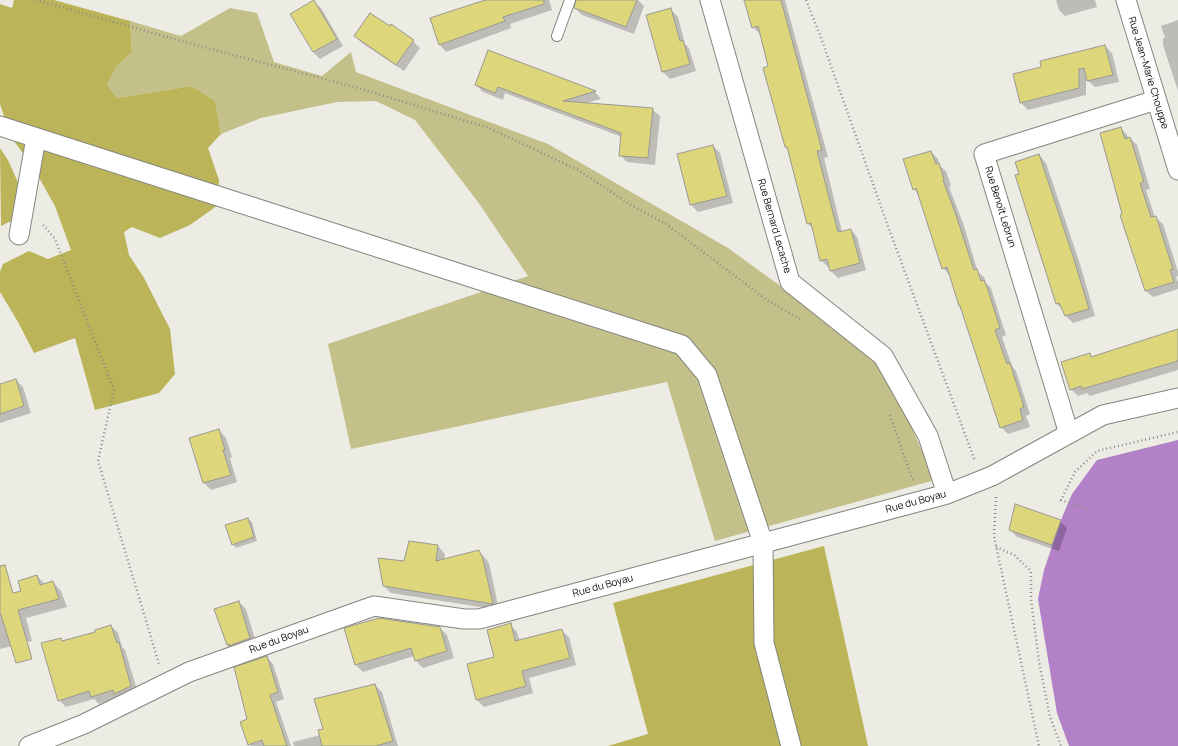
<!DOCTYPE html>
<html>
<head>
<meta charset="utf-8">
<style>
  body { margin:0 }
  canvas { display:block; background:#ecebe4 }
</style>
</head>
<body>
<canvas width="1178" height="746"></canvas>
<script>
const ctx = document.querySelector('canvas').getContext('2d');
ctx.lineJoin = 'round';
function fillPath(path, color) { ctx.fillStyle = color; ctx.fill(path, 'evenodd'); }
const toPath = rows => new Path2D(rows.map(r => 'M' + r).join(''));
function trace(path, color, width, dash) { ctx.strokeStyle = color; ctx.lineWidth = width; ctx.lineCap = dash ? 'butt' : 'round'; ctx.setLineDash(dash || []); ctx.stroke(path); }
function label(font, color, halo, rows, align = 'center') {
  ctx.font = font + ' Manrope,sans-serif'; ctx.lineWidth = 3; ctx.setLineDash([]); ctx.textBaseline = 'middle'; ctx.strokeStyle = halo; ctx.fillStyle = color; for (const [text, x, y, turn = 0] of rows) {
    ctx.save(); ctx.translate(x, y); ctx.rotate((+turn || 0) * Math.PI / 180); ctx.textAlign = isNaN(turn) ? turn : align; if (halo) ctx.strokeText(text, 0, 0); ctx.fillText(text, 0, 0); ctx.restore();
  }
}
const green = toPath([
  [230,8,257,13,274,62,322,76,351,52,356,72,548,144,728,248,881,359,935,480,715,541,667,382,351,449,328,344,528,276,478,202,415,120,376,101,337,102,261,118,221,134,215,101,192,86,117,98,107,85,116,67,132,52,130,21,181,36]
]);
const forest = toPath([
  [14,0,54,0,130,21,132,52,116,67,107,85,117,98,192,86,215,101,221,134,208,148,219,180,218,205,190,225,160,238,132,227,124,232,129,255,144,278,170,329,175,374,159,393,95,410,75,338,34,353,18,322,0,292,0,272,3,264,29,251,48,259,71,250,55,206,33,167,11,137,0,104,0,4,12,8],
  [0,148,8,160,28,205,11,221,1,226],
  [824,546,868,746,608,746,648,734,613,603]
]);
const water = toPath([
  [1178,440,1178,746,1069,746,1057,713,1038,599,1044,570,1061,520,1072,494,1097,460]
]);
const shadow = toPath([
  [485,0,549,0,552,10,510,24,511,28,446,52,439,44],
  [577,0,638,0,644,6,634,34,582,15,575,8],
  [745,0,785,0,828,157,824,158,842,232,851,230,857,237,866,270,838,278,831,271,830,266,828,267,821,260,813,228,808,224,789,150,785,147,769,67,760,34,753,27],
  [1056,0,1095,0,1097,7,1065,16,1059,10],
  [313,1,321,8,343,46,320,59,313,52],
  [670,9,678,17,685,44,689,48,696,71,670,79,663,72],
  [1178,20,1178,91,1163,45,1163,38,1165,38,1161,26],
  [355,36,413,41,420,48,404,71,362,43],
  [1105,46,1112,53,1119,82,1095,87,1088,81,1086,73,1086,95,1028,110,1021,103],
  [489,52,595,92,601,99,585,103,652,109,660,116,655,165,627,162,620,155,622,137,505,93,503,100,483,92,476,85],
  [1121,128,1127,135,1129,139,1130,138,1137,145,1150,189,1146,190,1155,217,1163,224,1178,272,1178,276,1176,277,1178,282,1178,289,1153,297,1146,291,1121,215,1123,215],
  [713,146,720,153,733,203,698,212,691,205,678,155],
  [931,152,938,159,940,166,946,171,951,186,949,187,963,223,978,272,984,277,986,283,991,288,994,298,1006,335,1002,337,1012,366,1016,371,1030,414,1026,416,1030,427,1008,434,1001,427,950,276,943,268,919,195,914,189],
  [1039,155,1046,163,1080,264,1095,316,1073,323,1066,316,1063,310,1057,304,1016,176,1020,175],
  [1178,330,1178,370,1090,396,1087,393,1078,396,1071,389,1090,354,1093,357],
  [16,380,23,387,31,413,0,423,0,385],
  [219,430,226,438,232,457,230,458,237,482,211,490,204,483],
  [248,519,252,522,257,541,236,548,233,544],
  [1060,521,1067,528,1059,551,1017,537,1010,530],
  [438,546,445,554,444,560,479,552,486,559,489,563,499,610,391,593,384,586,405,562],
  [37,576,45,584,53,582,61,591,67,607,26,618,32,641,0,649,0,599,22,592],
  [239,602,246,609,257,646,235,652,227,645],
  [510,625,517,632,520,641,561,630,569,637,576,665,529,678,533,693,484,707,477,700],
  [111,626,118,633,122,647,125,650,138,693,119,697,99,704,94,699,66,707,59,700,60,639,64,642,97,633],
  [440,628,447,635,454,658,423,668,416,661,414,656,363,672,356,665],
  [267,657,273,664,284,699,276,702,291,746,251,746,249,744],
  [375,685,382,692,398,746,294,746,293,742,320,735,324,730]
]);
const building = toPath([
  [314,0,337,39,313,52,290,14,314,0],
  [485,0,544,0,544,4,503,17,505,21,439,45,430,18,485,0],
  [576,0,637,0,626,27,574,8,576,0],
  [744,0,781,0,822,150,817,151,838,232,851,229,860,263,830,271,827,259,820,261,811,223,807,224,787,147,785,147,763,68,768,66,758,26,752,28,744,0],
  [671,8,680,41,683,40,690,64,662,72,646,15,671,8],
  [370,13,390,26,391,24,414,40,396,65,354,36,370,13],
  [1105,45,1113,75,1087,81,1084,68,1079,69,1079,88,1020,103,1013,74,1041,67,1040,61,1105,45],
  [488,50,596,91,563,101,653,108,648,158,619,156,621,133,498,87,495,93,475,85,488,50],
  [1121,127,1125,139,1130,137,1144,182,1140,183,1151,217,1156,216,1173,269,1170,270,1174,282,1145,291,1120,215,1122,214,1100,133,1121,127],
  [713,145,727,196,690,205,677,154,713,145],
  [931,151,936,164,939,163,944,179,943,180,956,215,974,270,977,269,981,281,984,280,988,290,1000,328,995,330,1007,364,1010,363,1024,407,1020,409,1023,420,1000,428,960,306,959,306,947,267,942,269,916,188,913,190,903,159,931,151],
  [1039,154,1073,256,1089,309,1065,316,1059,303,1056,304,1015,175,1019,174,1015,162,1039,154],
  [1178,329,1178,361,1082,389,1081,386,1070,390,1061,362,1090,353,1091,357,1178,329],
  [16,379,24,406,0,414,0,384,16,379],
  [219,429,225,450,223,450,231,475,203,483,189,438,219,429],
  [1015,504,1061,520,1052,545,1009,530,1015,504],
  [248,518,254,537,232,545,225,525,248,518],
  [409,541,438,545,436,561,479,550,481,555,482,555,493,604,383,586,378,558,404,561,409,541],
  [5,565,13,593,21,591,18,581,37,575,40,585,53,581,59,599,18,610,32,659,16,663,1,615,0,615,0,566,5,565],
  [239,601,250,638,229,646,229,644,227,645,214,609,239,601],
  [379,618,440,627,447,651,415,661,411,648,355,665,344,628,379,618],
  [511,623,515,641,562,629,570,658,522,671,526,686,476,700,467,664,494,657,487,630,511,623],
  [111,625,117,643,119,642,131,686,114,694,113,690,91,697,89,691,58,701,41,643,61,638,62,641,95,632,95,630,111,625],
  [267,656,278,692,270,695,287,746,264,746,262,740,248,745,240,722,247,719,234,667,267,656],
  [375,684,393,741,376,746,322,746,318,730,323,729,314,699,375,684]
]);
const path = toPath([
  [36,0,181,41,358,88,489,128,578,170,631,205,666,224,767,300,800,319],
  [806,0,820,35,889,229,975,461],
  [43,225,55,239,114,390,98,461,159,664],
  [890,415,912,479,915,480],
  [996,497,994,536,1039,746],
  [1088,510,1061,500,1075,472,1097,451,1178,432],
  [996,547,1014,555,1031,571,1031,599,1039,662,1050,717,1061,746]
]);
const lane = toPath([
  [557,36,570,0]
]);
const street = toPath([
  [710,0,790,282,883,356,928,436,947,494],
  [1126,0,1178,170],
  [0,126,682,345,707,375,763,543,764,643,791,746],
  [19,235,36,138],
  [1069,434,984,154,1156,100],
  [29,746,84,724,189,672,374,606,464,619,479,619,947,494,992,476,1103,415,1178,398]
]);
const streetNames = [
  ["Rue Jean-Marie Chouppe",1148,73,73],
  ["Rue Benoît Lebrun",1000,207,73],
  ["Rue Bernard Lecache",774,226,74],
  ["Rue du Boyau",916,502,-15],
  ["Rue du Boyau",603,586,-15],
  ["Rue du Boyau",279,640,-20]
];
fillPath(green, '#c4c08a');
fillPath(forest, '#bbb458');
fillPath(water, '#b281c8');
fillPath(shadow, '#0003');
fillPath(building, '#ded67a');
trace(building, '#999993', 1);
trace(lane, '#85857f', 12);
trace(street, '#85857f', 21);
trace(path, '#8c8b86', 2.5, [1, 3]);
trace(lane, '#fff', 10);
trace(street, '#fff', 19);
label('10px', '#0c0c09', '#fffffe', streetNames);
</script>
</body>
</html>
